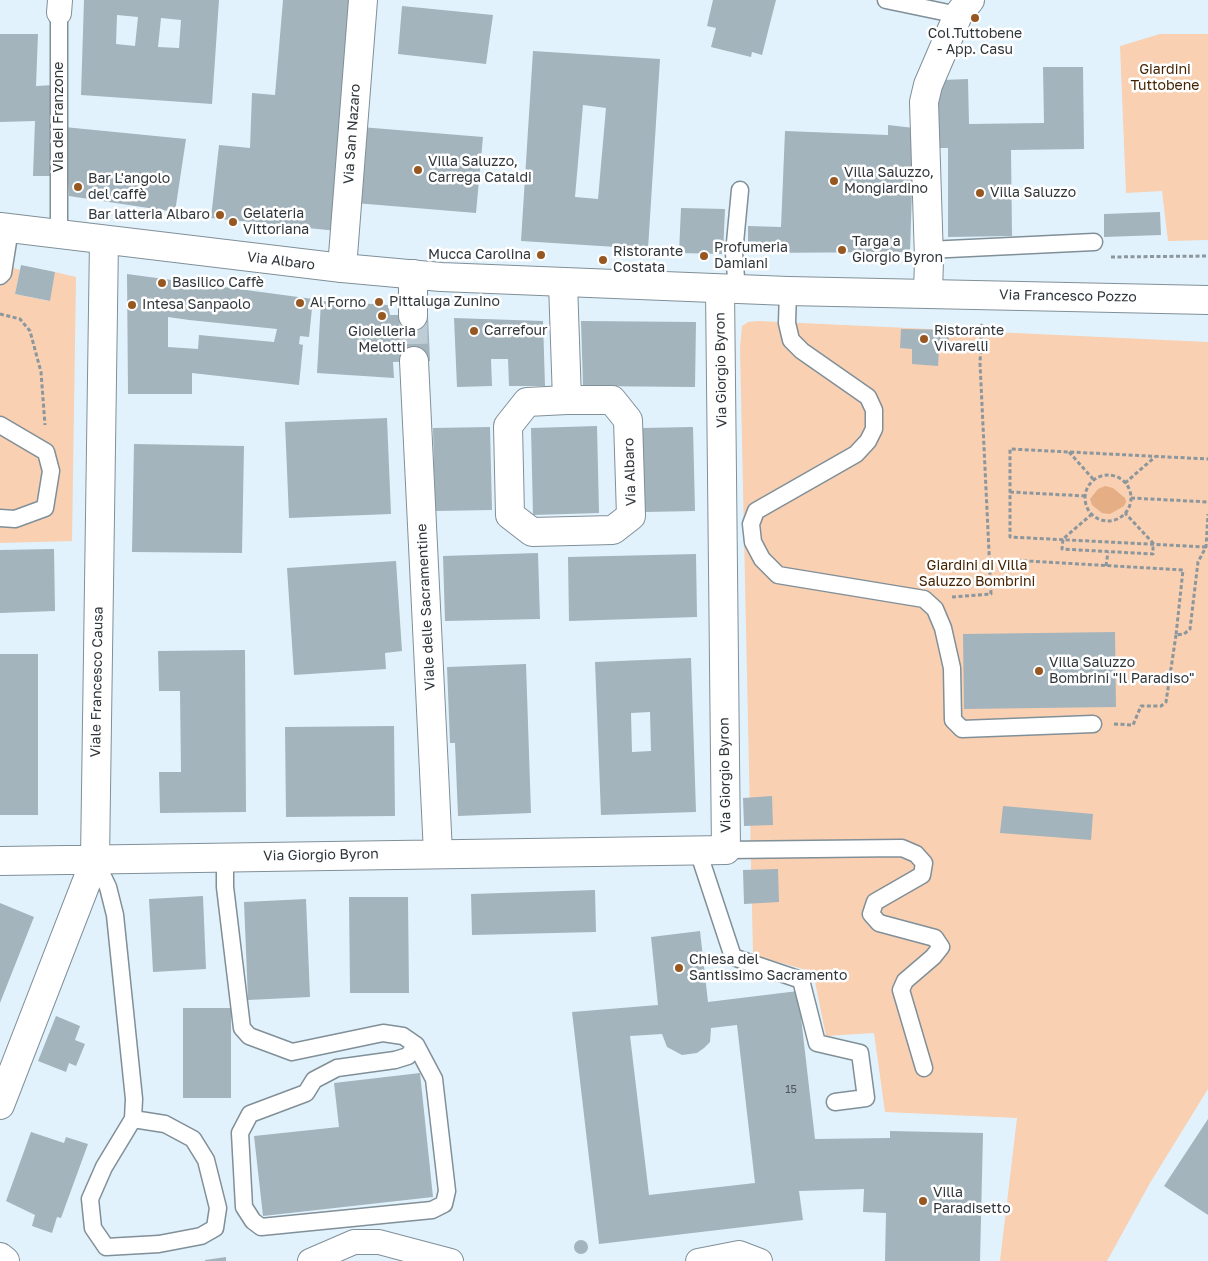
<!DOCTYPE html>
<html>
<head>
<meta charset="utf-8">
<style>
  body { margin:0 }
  canvas { display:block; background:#e1f2fc }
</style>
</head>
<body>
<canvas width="1208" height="1261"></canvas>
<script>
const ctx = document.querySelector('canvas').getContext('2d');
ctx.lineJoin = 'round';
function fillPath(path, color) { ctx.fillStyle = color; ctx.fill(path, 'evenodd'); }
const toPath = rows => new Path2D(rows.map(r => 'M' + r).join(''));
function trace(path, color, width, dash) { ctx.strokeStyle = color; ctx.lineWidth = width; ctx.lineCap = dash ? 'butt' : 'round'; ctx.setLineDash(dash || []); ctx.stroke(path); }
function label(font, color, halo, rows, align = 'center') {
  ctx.font = font + ' "Golos Text",sans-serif'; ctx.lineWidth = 5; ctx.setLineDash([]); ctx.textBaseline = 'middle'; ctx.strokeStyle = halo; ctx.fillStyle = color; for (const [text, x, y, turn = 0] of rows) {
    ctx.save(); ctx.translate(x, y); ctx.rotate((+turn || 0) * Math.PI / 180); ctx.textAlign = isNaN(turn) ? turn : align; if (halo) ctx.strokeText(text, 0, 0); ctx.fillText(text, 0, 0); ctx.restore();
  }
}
const green = toPath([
  [1160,34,1208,34,1208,240,1168,241,1162,191,1126,193,1120,46],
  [0,264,20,270,15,294,49,301,55,272,76,277,72,541,0,543],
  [758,321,1208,342,1208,1089,1150,1183,1107,1261,1000,1261,1017,1118,885,1112,874,1033,826,1036,813,972,753,955,740,348,742,326,748,322]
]);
const water = toPath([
  [1105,486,1113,488,1125,498,1126,502,1124,506,1110,514,1102,513,1092,505,1090,499,1098,489]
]);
const building = toPath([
  [84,0,219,0,212,104,81,95],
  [117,15,138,17,135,46,116,44],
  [161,18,181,20,179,48,158,47],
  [283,0,351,0,337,231,211,218,219,145,250,148,252,93,275,95],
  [713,0,776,0,762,55,752,52,751,57,711,47,716,28,707,26],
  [402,6,493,15,486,64,398,54],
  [0,34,38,34,36,86,54,85,54,176,33,176,35,121,0,122],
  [533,51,660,59,648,249,521,241],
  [583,105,606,108,598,199,575,197],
  [1043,67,1083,67,1084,149,1011,150,1012,236,948,237,948,148,936,148,936,95,943,80,968,79,969,124,1044,123],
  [888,125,914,128,910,252,748,253,748,226,781,227,785,131,888,135],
  [64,127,186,139,175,212,69,196],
  [361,127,483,137,476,213,355,203],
  [681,208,725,209,723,254,679,253],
  [1160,212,1161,235,1104,237,1104,214],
  [21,265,55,272,50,301,15,294],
  [127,274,313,299,309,337,300,336,299,344,303,345,299,385,192,373,192,394,128,394],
  [168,317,189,320,277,329,274,342,199,335,198,349,168,347],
  [321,301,388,305,390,315,428,315,430,361,393,362,394,378,317,373],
  [454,318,543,321,545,386,509,386,508,359,491,359,492,386,457,387],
  [581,321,696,322,695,387,583,386],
  [901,329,949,330,948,350,939,349,938,366,912,364,912,349,900,348],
  [387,418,391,514,289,518,285,422],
  [597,426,599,513,533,515,531,428],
  [490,427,492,510,435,511,433,428],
  [693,427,695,511,645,512,642,428],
  [134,444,244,446,242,553,132,552],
  [54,549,55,611,0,613,0,550],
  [538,553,540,619,445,621,443,556],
  [696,554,697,617,569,621,568,557],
  [396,561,402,651,385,653,386,669,294,675,287,568],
  [1115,632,1116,707,964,709,963,634],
  [245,650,246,812,160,813,159,772,181,772,180,691,159,691,158,651],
  [0,654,38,654,38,815,0,815],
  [691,658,696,812,601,815,595,662],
  [650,712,651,751,632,752,631,713],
  [526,664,531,813,458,816,455,743,450,743,447,667],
  [394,726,395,816,286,817,285,727],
  [772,796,773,825,744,826,743,798],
  [1003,806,1093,814,1091,840,1000,833],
  [778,869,779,902,744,904,743,870],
  [595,890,596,932,472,935,471,894],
  [203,896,206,969,153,972,149,899],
  [349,897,408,897,409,993,350,993],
  [306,899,310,997,248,1000,244,902],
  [0,903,34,917,0,1003],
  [700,931,708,1002,798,991,815,1139,890,1138,890,1131,983,1133,980,1261,885,1261,886,1213,863,1212,864,1189,799,1191,803,1220,599,1244,572,1012,658,1005,651,937],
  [737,1025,755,1183,649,1195,630,1036,662,1034,667,1047,682,1055,697,1053,704,1048,710,1042,711,1028],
  [183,1008,231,1008,231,1098,183,1098],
  [56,1016,80,1026,75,1040,85,1044,76,1066,69,1063,66,1072,38,1061],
  [420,1073,433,1197,263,1216,254,1136,339,1127,334,1083],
  [1208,1119,1208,1215,1164,1186],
  [31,1132,64,1143,66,1137,88,1144,61,1218,57,1217,52,1233,32,1226,35,1215,6,1201],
  '574 1247a7 7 0 1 1 14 0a7 7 0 1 1-14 0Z',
  [226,1257,226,1261,205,1261,205,1260]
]);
const minorTunnel = toPath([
  [413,316,414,361]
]);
const path = toPath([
  [1111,257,1208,256],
  [0,314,20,319,30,331,41,372,45,425],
  [1069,452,1094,480],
  '1085 498a23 23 0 1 1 46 0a23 23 0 1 1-46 0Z',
  [1125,483,1155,457],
  [1010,492,1085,496],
  [1131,498,1208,502],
  [1092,514,1063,539,1062,549,1153,554,1153,543,1125,513],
  [1206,547,1010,537,1010,449,1208,459],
  [1010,560,1183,570,1176,635,1184,634,1190,629,1198,562,1206,547,1208,514],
  [1106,566,1108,552],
  [952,597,991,594,980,363,982,323],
  [1114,724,1133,725,1141,706,1161,706,1166,702,1176,635]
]);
const service = toPath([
  [886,0,958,15],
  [59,234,59,13],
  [928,250,1094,242],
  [0,276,3,273,10,229],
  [737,290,734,253,740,190],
  [788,291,787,323,791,340,802,351,868,397,874,410,874,429,868,441,856,454,756,511,751,524,753,542,762,559,778,575,924,599,935,609,943,628,952,668,953,720,962,729,1093,724],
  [0,425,46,452,51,471,45,508,15,519,0,518],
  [726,850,902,848,916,854,924,863,922,875,875,902,871,914,879,923,935,938,941,947,933,957,905,981,901,990,924,1068],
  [698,851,733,957,801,980,817,1043,860,1053,866,1098,835,1102],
  [225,857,225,887,242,1028,249,1036,292,1052,383,1033,403,1036,416,1045,434,1079,447,1191,444,1204,432,1210,261,1227,253,1221,244,1207,240,1133,250,1114,306,1093,314,1080,337,1068,395,1060,408,1056,416,1045],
  [95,860,108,887,115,915,134,1099,133,1119,104,1167,90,1199,93,1228,106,1247,159,1244,201,1236,215,1228,218,1208,206,1160,193,1139,165,1124,133,1119]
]);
const pedestrian = toPath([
  [59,13,60,0],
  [310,1261,354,1242,379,1242,451,1261],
  [698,1261,739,1253,760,1261]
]);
const minor = toPath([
  [342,268,363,0],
  [413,274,413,316],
  [563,283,567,400],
  [928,293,929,259,924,102,928,85,958,15,970,0],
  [414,361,438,853],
  [567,400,612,400,628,420,631,516,613,530,532,532,510,515,508,426,527,402,567,400],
  [0,861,726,850,720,289],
  [0,1105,95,860,104,240],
  [0,1257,5,1261]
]);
const secondary = toPath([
  [0,227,342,268,441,277,788,291,1208,300]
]);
const markers = [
  [975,18,5,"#975720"],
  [418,170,5,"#975720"],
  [834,181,5,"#975720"],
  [78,187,5,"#975720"],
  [980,193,5,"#975720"],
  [220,215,5,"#975720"],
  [233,222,5,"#975720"],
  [842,250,5,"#975720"],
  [541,255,5,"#975720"],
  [704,256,5,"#975720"],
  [603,260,5,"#975720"],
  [162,283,5,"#975720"],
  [379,302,5,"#975720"],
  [300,303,5,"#975720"],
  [132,305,5,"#975720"],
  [382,316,5,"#975720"],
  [474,331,5,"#975720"],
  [924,339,5,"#975720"],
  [1039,671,5,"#975720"],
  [679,968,5,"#975720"],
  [923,1201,5,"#975720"]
];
const numberNames = [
  ["15",791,1090]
];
const poiNames = [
  ["Col.Tuttobene",975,34,"center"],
  ["- App. Casu",975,50,"center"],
  ["Villa Saluzzo,",428,162],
  ["Carrega Cataldi",428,178],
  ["Villa Saluzzo,",844,173],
  ["Mongiardino",844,189],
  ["Bar L'angolo",88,179],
  ["del caffè",88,195],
  ["Villa Saluzzo",990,193],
  ["Gelateria",243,214],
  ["Vittoriana",243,230],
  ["Bar latteria Albaro",210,215,"right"],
  ["Targa a",852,242],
  ["Giorgio Byron",852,258],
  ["Profumeria",714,248],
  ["Damiani",714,264],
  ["Ristorante",613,252],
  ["Costata",613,268],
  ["Mucca Carolina",531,255,"right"],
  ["Basilico Caffè",172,283],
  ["Pittaluga Zunino",389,302],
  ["Al Forno",310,303],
  ["Intesa Sanpaolo",142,305],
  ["Carrefour",484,331],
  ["Ristorante",934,331],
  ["Vivarelli",934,347],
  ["Gioielleria",382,332,"center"],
  ["Melotti",382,348,"center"],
  ["Villa Saluzzo",1049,663],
  ["Bombrini \"Il Paradiso\"",1049,679],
  ["Chiesa del",689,960],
  ["Santissimo Sacramento",689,976],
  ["Villa",933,1193],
  ["Paradisetto",933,1209]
];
const parkNames = [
  ["Giardini",1165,70],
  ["Tuttobene",1165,86],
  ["Giardini di Villa",977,566],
  ["Saluzzo Bombrini",977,582]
];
const streetNames = [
  ["Via dei Franzone",59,117,-90],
  ["Via San Nazaro",352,134,-86],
  ["Via Albaro",281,261,7],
  ["Via Francesco Pozzo",1068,296,1],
  ["Via Giorgio Byron",721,370,-91],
  ["Via Albaro",630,472,-92],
  ["Viale delle Sacramentine",426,607,-93],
  ["Viale Francesco Causa",97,682,-89],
  ["Via Giorgio Byron",725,775,-91],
  ["Via Giorgio Byron",321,855,-1]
];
fillPath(green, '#f9d0b2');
fillPath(water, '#e6ae84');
fillPath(building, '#a4b4bd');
trace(minorTunnel, '#beccd5', 28, [28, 14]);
trace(service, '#808f98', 19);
trace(pedestrian, '#808f98', 26);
trace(minor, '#808f98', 30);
trace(secondary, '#808f98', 30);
trace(path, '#8b969d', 3, [4, 2.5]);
trace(service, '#fff', 16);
trace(pedestrian, '#fff', 24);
trace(minor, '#fff', 28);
trace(secondary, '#fff', 28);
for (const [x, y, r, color] of markers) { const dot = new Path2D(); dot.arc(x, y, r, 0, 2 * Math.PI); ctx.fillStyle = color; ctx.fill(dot); trace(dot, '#fff', 2); }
label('11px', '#4d565b', null, numberNames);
label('14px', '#30363a', '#fff', poiNames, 'left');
label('14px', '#452201', '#fff', parkNames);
label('14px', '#30363a', '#fff', streetNames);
</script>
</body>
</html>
